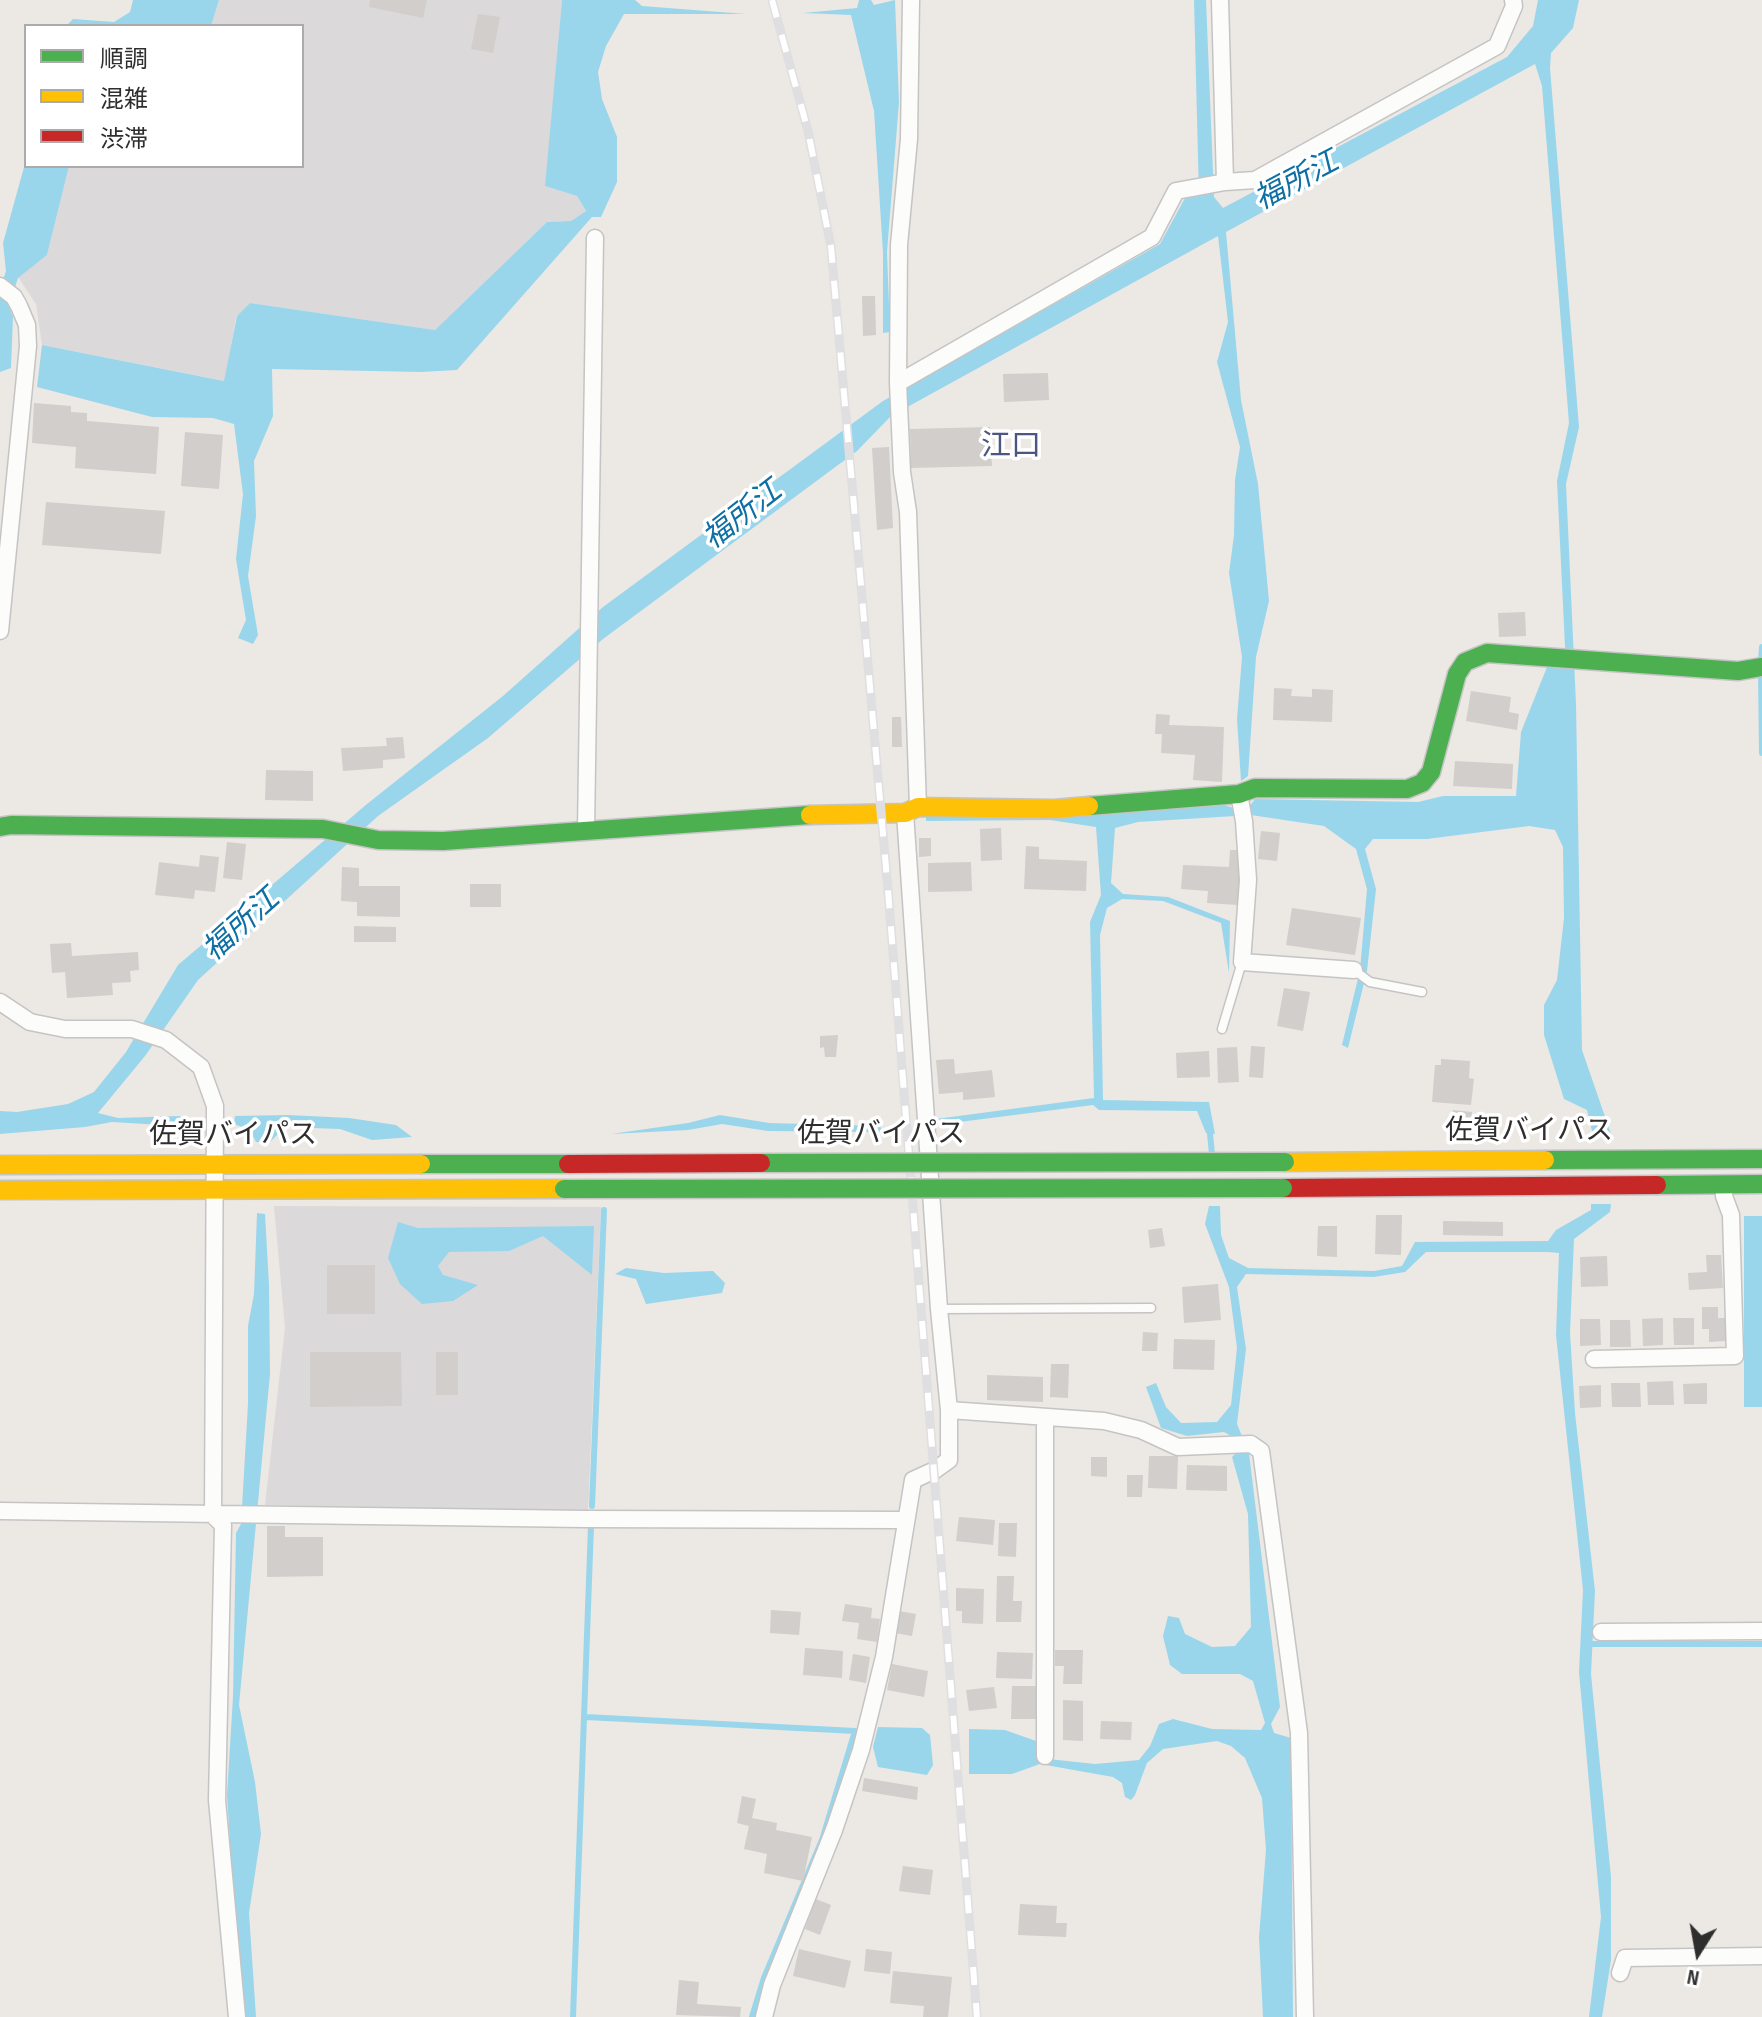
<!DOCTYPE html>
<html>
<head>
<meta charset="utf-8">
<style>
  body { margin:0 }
  #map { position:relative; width:1762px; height:2017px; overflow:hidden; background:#ece8e4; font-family:"Sofia Sans Condensed","Noto Sans JP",sans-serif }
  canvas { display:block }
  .legend { position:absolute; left:24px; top:24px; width:280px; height:144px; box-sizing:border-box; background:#fff; border:2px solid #ababab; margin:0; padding:10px 14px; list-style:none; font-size:24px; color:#2e2e2e }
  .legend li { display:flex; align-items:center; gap:16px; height:40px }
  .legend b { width:40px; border:2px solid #ababab }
  .north { position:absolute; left:1658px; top:1913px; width:80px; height:80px; -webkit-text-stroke:6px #fff; paint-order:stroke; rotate:191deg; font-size:22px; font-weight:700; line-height:32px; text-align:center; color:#2e2e2e }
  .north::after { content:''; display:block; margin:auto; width:28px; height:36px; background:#2e2e2e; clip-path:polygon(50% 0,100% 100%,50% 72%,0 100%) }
</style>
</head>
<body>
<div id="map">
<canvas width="1762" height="2017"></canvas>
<ul class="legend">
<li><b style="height:10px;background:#4caf50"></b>順調</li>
<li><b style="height:10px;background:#ffc107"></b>混雑</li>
<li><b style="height:10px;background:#c62828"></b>渋滞</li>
</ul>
<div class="north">N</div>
</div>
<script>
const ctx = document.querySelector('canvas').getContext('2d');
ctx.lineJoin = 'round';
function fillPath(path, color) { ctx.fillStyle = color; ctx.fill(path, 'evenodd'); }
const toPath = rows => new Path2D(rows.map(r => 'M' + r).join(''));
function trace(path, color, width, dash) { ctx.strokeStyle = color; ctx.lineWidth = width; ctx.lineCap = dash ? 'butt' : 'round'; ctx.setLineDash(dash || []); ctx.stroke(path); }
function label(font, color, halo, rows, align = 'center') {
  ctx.font = font + ' "Sofia Sans Condensed","Noto Sans JP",sans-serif'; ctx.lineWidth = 7; ctx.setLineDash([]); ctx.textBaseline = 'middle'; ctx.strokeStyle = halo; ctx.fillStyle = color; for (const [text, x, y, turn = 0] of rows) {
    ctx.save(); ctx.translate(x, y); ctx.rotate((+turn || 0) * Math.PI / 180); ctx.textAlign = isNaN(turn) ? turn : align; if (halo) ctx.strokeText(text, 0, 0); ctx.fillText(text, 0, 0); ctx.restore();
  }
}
const industrial = toPath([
  [219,0,562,0,546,186,577,196,586,211,571,221,547,222,435,330,250,303,236,317,225,381,42,345,36,304,18,277,47,255,69,166,302,166,302,26,211,26],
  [274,1206,601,1207,588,1511,265,1505,285,1328]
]);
const water = toPath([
  [133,0,219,0,211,26,66,26,73,19,114,22,130,12],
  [562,0,635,0,642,6,746,14,624,14,606,46,598,72,602,99,617,137,617,182,601,217,592,217,457,370,421,372,272,369,273,416,254,461,256,516,248,576,258,635,253,644,238,638,246,620,236,559,243,494,234,424,213,418,152,417,37,387,42,345,224,381,237,316,250,303,435,330,547,222,571,221,586,211,577,196,545,186],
  [859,0,871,0,874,5,895,0,899,102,887,252,890,332,883,333,883,253,874,111,851,15,803,13,857,8],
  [1194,0,1206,0,1214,197,1223,208,1507,57,1533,26,1538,0,1579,0,1573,28,1551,53,1550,68,1579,427,1566,484,1576,704,1582,1050,1611,1134,1593,1135,1587,1110,1564,1099,1544,1035,1544,1005,1557,980,1564,918,1563,847,1555,830,1529,826,1427,839,1373,839,1365,849,1376,889,1367,971,1348,1048,1342,1045,1360,970,1367,889,1356,849,1324,826,1251,815,1138,822,1115,828,1111,883,1123,894,1168,897,1230,921,1229,973,1221,923,1163,901,1122,899,1107,908,1100,935,1103,1100,1209,1102,1215,1134,1206,1133,1197,1111,1099,1110,1093,1105,936,1125,936,1119,1094,1098,1090,922,1101,895,1096,827,1050,820,926,821,926,815,1214,802,1237,809,1249,807,1255,799,1418,802,1443,796,1516,796,1521,732,1547,667,1566,667,1557,481,1569,423,1542,86,1535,64,1226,232,1241,400,1258,484,1269,601,1256,657,1248,776,1244,779,1241,781,1237,719,1242,657,1229,573,1234,535,1235,480,1240,447,1217,362,1228,322,1218,236,891,416,857,451,603,639,488,738,378,816,198,980,145,1056,98,1113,118,1118,181,1116,178,1126,112,1122,85,1127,0,1134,0,1111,17,1112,68,1104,94,1092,126,1052,178,965,367,804,503,696,603,607,883,401,1160,244,1185,198,1199,196],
  [26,160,26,166,69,166,47,255,18,278,9,306,13,317,11,368,0,372,0,289,6,271,3,243],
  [288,1115,349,1118,396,1125,412,1137,372,1140,340,1129,285,1127,270,1142,256,1142,250,1130,234,1124,235,1116],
  [720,1115,769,1123,880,1126,883,1132,768,1131,722,1124,688,1130,611,1134,688,1123],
  [1591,1204,1611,1204,1610,1212,1574,1239,1570,1333,1575,1413,1595,1591,1591,1674,1611,1877,1611,1960,1602,2017,1589,2017,1601,1917,1579,1672,1583,1590,1556,1335,1559,1253,1548,1252,1426,1252,1405,1272,1374,1277,1246,1274,1237,1287,1246,1349,1237,1424,1249,1453,1280,1707,1271,1724,1274,1733,1291,1738,1293,2017,1263,2017,1259,1937,1266,1850,1262,1798,1245,1758,1231,1746,1217,1741,1163,1749,1147,1763,1135,1795,1131,1800,1125,1797,1122,1783,1113,1777,1040,1764,1012,1774,969,1774,969,1729,1005,1730,1036,1741,1039,1758,1095,1764,1139,1760,1150,1746,1159,1724,1173,1719,1212,1729,1261,1730,1265,1723,1253,1681,1240,1674,1182,1674,1170,1665,1163,1636,1168,1616,1179,1618,1185,1634,1212,1647,1235,1646,1251,1627,1248,1514,1232,1457,1237,1452,1235,1438,1224,1432,1187,1436,1161,1428,1146,1387,1156,1383,1166,1407,1181,1423,1217,1422,1231,1405,1237,1348,1229,1287,1205,1224,1209,1206,1220,1206,1221,1235,1229,1258,1248,1268,1374,1271,1402,1266,1415,1242,1548,1241,1556,1230,1591,1210],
  [257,1213,265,1214,269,1285,270,1374,239,1705,255,1782,261,1834,249,1913,256,2017,241,2017,227,1795,233,1697,236,1533,241,1524,248,1404,248,1326,254,1294],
  [1744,1216,1762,1216,1762,1407,1744,1407],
  [398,1222,418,1228,594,1226,592,1275,543,1236,509,1251,449,1252,438,1266,443,1275,478,1285,453,1301,422,1304,400,1284,388,1258],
  [626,1268,664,1273,713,1271,725,1283,722,1293,646,1304,636,1279,615,1274],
  [878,1727,922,1728,930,1735,933,1765,927,1775,878,1767,873,1747]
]);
const stream = toPath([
  [1761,661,1762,647],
  [1761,672,1762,753],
  [1210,1134,1212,1154],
  [592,1506,604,1210],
  [1590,1644,1762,1644],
  [586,1717,855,1731,822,1840,764,1978,752,2017],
  [573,2017,591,1526]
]);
const building = toPath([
  [370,0,427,0,423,18,369,7],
  [478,14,500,17,493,53,471,49],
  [862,296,875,296,876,335,863,336],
  [1048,373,1049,400,1004,402,1003,374],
  [34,403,71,406,71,412,87,413,87,421,159,427,156,474,75,468,76,447,32,443],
  [990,427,992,466,911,468,910,429],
  [185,432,223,435,219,489,181,486],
  [889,447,893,528,877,530,872,448],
  [46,502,165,511,161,554,42,545],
  [1525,612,1526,636,1499,637,1498,613],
  [1274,688,1292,689,1291,696,1312,697,1312,689,1333,690,1332,722,1273,720],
  [1471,691,1511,697,1509,712,1519,714,1517,730,1466,721],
  [1156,714,1170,715,1169,725,1224,727,1222,782,1193,780,1195,755,1161,753,1162,734,1155,734],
  [892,717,901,717,902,747,892,747],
  [403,737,405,758,383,760,383,768,343,771,341,748,387,746,386,738],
  [1455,761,1513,764,1512,789,1453,786],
  [266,770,313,771,313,801,265,800],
  [1001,828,1002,860,981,861,980,829],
  [1261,831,1280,833,1277,861,1258,859],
  [919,838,931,838,931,856,919,857],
  [227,842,246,844,242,880,223,878],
  [1026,846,1039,847,1039,859,1087,861,1086,891,1024,889],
  [1230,850,1241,850,1238,905,1207,903,1208,891,1181,889,1183,865,1229,867],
  [200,855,219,857,215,892,195,890,194,899,155,895,159,862,199,867],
  [971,862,972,891,928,892,928,863],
  [342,867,359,868,359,886,400,886,400,917,357,916,357,902,341,901],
  [470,884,501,884,501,907,470,907],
  [1292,908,1361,918,1355,955,1286,945],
  [354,926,396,927,396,942,354,942],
  [71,943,72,956,138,952,139,970,130,971,131,982,112,983,113,995,67,998,65,972,52,973,50,944],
  [1284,988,1310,992,1303,1031,1277,1026],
  [838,1035,836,1057,825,1057,824,1047,820,1048,820,1036],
  [1251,1046,1265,1047,1263,1078,1249,1077],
  [1237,1047,1239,1082,1218,1083,1217,1048],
  [1209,1051,1210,1077,1177,1078,1176,1053],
  [954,1059,955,1074,992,1070,995,1097,963,1100,963,1092,939,1094,936,1060],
  [1441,1059,1470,1061,1469,1078,1474,1079,1471,1105,1432,1102,1435,1065,1441,1065],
  [1453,1110,1472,1112,1471,1122,1452,1121],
  [1376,1215,1402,1215,1401,1255,1375,1254],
  [1443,1221,1503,1222,1503,1236,1443,1235],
  [1318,1226,1337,1226,1337,1257,1317,1256],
  [1162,1228,1165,1246,1150,1248,1148,1230],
  [1706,1255,1721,1255,1723,1288,1689,1290,1688,1273,1707,1272],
  [1607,1256,1608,1286,1581,1287,1580,1257],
  [327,1265,375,1265,375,1314,327,1314],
  [1218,1284,1221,1320,1184,1323,1182,1287],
  [1702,1307,1718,1307,1718,1318,1725,1318,1726,1341,1709,1342,1709,1329,1702,1329],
  [1663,1318,1663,1345,1643,1346,1642,1319],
  [1673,1318,1694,1318,1694,1345,1674,1345],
  [1580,1319,1600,1319,1601,1345,1580,1346],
  [1610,1320,1630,1320,1631,1347,1610,1347],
  [1143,1332,1158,1333,1157,1351,1142,1351],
  [1174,1339,1215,1340,1214,1370,1173,1369],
  [310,1352,401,1352,402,1406,310,1407],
  [436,1352,458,1352,458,1395,436,1395],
  [1051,1364,1069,1364,1068,1398,1050,1397],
  [987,1375,1043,1377,1043,1402,987,1400],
  [1673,1381,1674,1405,1648,1405,1647,1382],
  [1611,1383,1640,1383,1641,1407,1612,1407],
  [1707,1383,1707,1404,1684,1404,1683,1384],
  [1601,1385,1601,1407,1580,1408,1579,1386],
  [1149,1456,1178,1456,1177,1489,1148,1488],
  [1091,1457,1107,1457,1107,1477,1091,1476],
  [1187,1465,1227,1466,1227,1491,1186,1490],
  [1127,1475,1143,1475,1142,1497,1127,1497],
  [959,1517,995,1520,993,1545,956,1541],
  [999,1523,1017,1523,1016,1557,998,1556],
  [267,1526,285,1526,285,1537,323,1537,323,1576,267,1577],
  [997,1576,1014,1576,1013,1601,1022,1601,1021,1622,996,1622],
  [956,1588,984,1589,983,1624,962,1623,962,1611,956,1611],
  [845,1604,872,1608,871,1618,880,1619,877,1642,857,1639,859,1623,842,1621],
  [771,1610,801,1612,799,1635,770,1633],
  [899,1611,916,1614,912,1636,895,1633],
  [805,1648,843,1651,842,1678,803,1675],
  [1055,1650,1083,1650,1082,1684,1063,1684,1064,1666,1055,1666],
  [997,1652,1033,1653,1032,1679,996,1678],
  [853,1654,870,1657,866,1683,849,1680],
  [892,1664,928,1671,924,1697,887,1690],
  [1012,1686,1038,1686,1037,1719,1011,1719],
  [994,1687,997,1708,969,1711,966,1690],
  [1063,1700,1083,1701,1083,1741,1063,1740],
  [1101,1721,1132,1722,1131,1740,1100,1739],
  [864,1778,918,1787,917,1800,862,1791],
  [742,1796,756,1799,752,1818,777,1823,776,1830,812,1837,803,1881,764,1873,767,1854,744,1849,749,1826,737,1823],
  [903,1866,933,1870,930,1895,899,1891],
  [816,1899,831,1905,820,1935,805,1929],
  [1020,1904,1057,1906,1056,1923,1067,1923,1066,1937,1018,1935],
  [799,1949,851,1961,845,1988,793,1976],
  [866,1949,892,1952,890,1974,864,1971],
  [893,1971,952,1977,948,2017,923,2017,924,2006,890,2003],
  [679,1980,699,1982,697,2004,741,2007,740,2017,676,2015]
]);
const lane = toPath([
  [1354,970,1370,982,1422,992],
  [1222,1029,1242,962],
  [939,1309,1151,1308]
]);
const street = toPath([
  [911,0,909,139,899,245,898,383,902,472,908,512,918,807],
  [1220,0,1225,182],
  [0,286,14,297,19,306,27,325,28,346,0,631],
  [898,383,1152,237,1176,191,1225,182,1255,180,1497,46,1514,6,1513,0],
  [1239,794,1244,821,1248,880,1242,962,1354,970],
  [586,830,595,238],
  [0,1002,30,1022,65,1029,132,1029,166,1040,201,1067,215,1106,213,1515,223,1525,217,1800,237,2017],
  [1594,1359,1735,1356,1731,1215,1724,1196,1724,1185],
  [949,1410,1104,1421,1141,1430,1178,1447,1251,1444,1261,1451,1299,1733,1305,2017],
  [1045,1417,1045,1756],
  [0,1511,585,1519,904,1520],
  [1601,1632,1762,1631],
  [1620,1973,1625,1958,1762,1956],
  [764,2017,772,1985,834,1830,861,1750,884,1657,913,1480,935,1470,949,1460,949,1410,939,1309,905,813]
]);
const fast = toPath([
  [1089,806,1239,794,1255,788,1407,789,1422,783,1431,772,1457,674,1465,662,1487,653,1738,671,1762,667],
  [0,827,11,825,323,829,378,840,443,841,810,815],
  [1545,1160,1762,1159],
  [421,1164,568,1164],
  [1657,1185,1762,1184]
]);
const slow = toPath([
  [810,815,905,813,918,807,1054,809,1089,806],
  [1285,1162,1545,1160],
  [0,1165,421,1164],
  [0,1190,564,1189]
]);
const jam = toPath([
  [1283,1188,1657,1185]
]);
const rail = toPath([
  [772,0,808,131,831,247,888,890,977,2017]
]);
const fastBridge = toPath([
  [761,1163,1285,1162],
  [564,1189,1283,1188]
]);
const jamBridge = toPath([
  [568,1164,761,1163]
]);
const streetNames = [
  ["佐賀バイパス",1529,1132],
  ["佐賀バイパス",881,1135],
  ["佐賀バイパス",233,1136]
];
const waterNames = [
  ["福所江",1297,182,-28],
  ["福所江",743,516,-38],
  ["福所江",242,926,-42]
];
const neighbourhoodNames = [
  ["江口",1011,447]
];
fillPath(industrial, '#dcd9db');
fillPath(water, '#99d6ec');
trace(stream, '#99d6ec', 6);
fillPath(building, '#d1cecb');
trace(lane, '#c5c4c5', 11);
trace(street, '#c5c4c5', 19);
trace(fast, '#c5c4c5', 21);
trace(slow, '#c5c4c5', 21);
trace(jam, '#c5c4c5', 21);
trace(lane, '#fcfcfb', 8);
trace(street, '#fcfcfb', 16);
trace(fast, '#4caf50', 18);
trace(slow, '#ffc107', 18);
trace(jam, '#c62828', 18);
trace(rail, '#dfdfe1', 9);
trace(rail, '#fff', 6, [18]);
trace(fastBridge, '#c6c5c4', 21, []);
trace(jamBridge, '#c6c5c4', 21, []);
trace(fastBridge, '#4caf50', 18);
trace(jamBridge, '#c62828', 18);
label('28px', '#2e2e2e', '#fff', streetNames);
label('italic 30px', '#0d6fa3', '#fff', waterNames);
label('30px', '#4d5680', '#fff', neighbourhoodNames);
</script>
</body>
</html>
